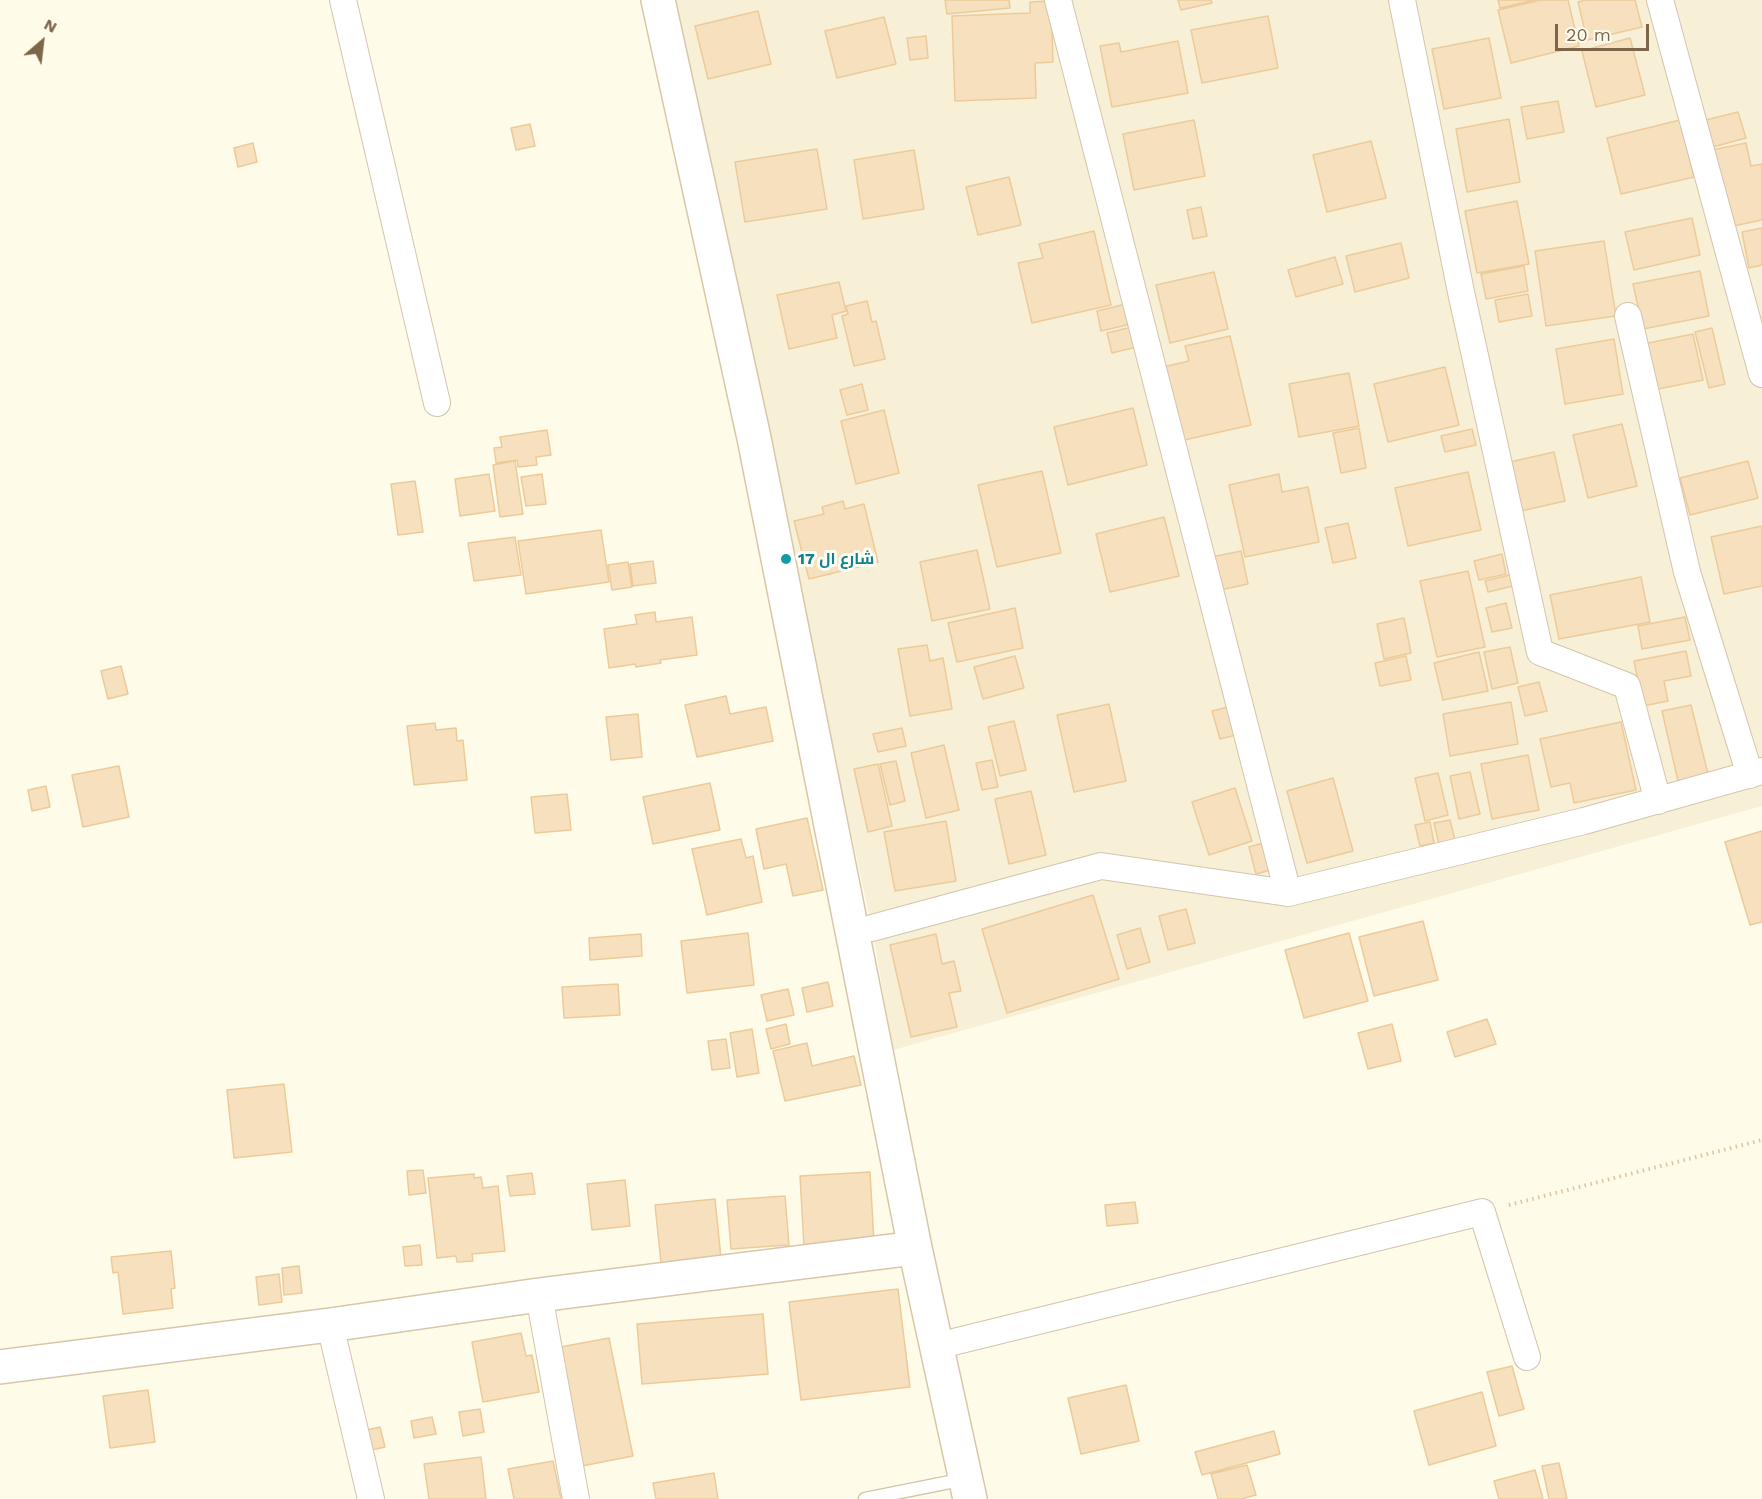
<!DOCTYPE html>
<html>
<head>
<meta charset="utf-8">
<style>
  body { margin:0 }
  #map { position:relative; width:1762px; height:1499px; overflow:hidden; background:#fffbe9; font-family:"Work Sans",sans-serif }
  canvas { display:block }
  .north { position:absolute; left:12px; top:12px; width:60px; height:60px; -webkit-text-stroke:4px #fffcf1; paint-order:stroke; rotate:28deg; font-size:16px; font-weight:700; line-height:24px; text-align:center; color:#7d6648 }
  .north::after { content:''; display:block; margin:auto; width:21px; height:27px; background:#7d6648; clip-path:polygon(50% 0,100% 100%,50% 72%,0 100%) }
  .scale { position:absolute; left:1555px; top:24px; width:94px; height:27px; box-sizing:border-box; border:3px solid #7d6648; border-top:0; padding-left:8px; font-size:18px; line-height:21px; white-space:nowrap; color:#7d6648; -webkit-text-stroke:4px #fffcf1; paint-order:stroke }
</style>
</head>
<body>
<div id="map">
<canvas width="1762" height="1499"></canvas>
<div class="north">N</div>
<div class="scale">20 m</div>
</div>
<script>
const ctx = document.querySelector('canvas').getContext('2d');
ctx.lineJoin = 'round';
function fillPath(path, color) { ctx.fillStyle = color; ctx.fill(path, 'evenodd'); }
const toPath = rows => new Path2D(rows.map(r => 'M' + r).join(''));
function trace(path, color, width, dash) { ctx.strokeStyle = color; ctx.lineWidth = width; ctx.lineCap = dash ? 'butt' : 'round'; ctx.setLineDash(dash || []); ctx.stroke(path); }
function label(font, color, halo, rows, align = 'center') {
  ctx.font = font + ' "Work Sans",Cairo,sans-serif'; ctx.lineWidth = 6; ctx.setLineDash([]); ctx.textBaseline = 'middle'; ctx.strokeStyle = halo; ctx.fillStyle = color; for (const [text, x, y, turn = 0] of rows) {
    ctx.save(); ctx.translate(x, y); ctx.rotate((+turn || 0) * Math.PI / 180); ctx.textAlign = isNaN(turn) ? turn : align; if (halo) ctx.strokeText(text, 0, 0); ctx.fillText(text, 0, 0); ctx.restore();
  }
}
const residential = toPath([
  [659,0,1762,0,1762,806,893,1050,872,928,756,397]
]);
const building = toPath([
  [945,0,1009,0,1010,8,947,14,945,0],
  [1178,0,1211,0,1212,3,1181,10,1178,0],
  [1498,0,1535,0,1500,8,1498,0],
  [1541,0,1568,0,1579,46,1511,63,1498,10,1541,0],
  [1585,0,1635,0,1642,27,1587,40,1578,2,1585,0],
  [1051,1,1053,62,1035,63,1036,98,955,101,952,16,1030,13,1030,2,1051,1],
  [758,11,771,64,708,79,695,26,758,11],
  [1268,16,1278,68,1202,83,1191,30,1268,16],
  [884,17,896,64,837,78,825,31,884,17],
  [926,36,928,58,910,60,907,38,926,36],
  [1489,38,1501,98,1444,109,1432,49,1489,38],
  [1630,38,1645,95,1596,107,1582,51,1630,38],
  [1178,41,1188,93,1112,107,1100,46,1119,43,1121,52,1178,41],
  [1558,101,1564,132,1527,139,1521,107,1558,101],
  [1738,112,1746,138,1709,148,1702,121,1738,112],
  [1509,119,1520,182,1467,192,1456,129,1509,119],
  [1194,120,1205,176,1134,190,1123,134,1194,120],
  [1680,120,1694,177,1621,194,1607,138,1680,120],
  [530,124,535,146,516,150,511,128,530,124],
  [1371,141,1386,198,1327,212,1313,155,1371,141],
  [253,143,257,162,238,167,234,148,253,143],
  [1746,143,1751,166,1762,164,1762,220,1724,228,1707,151,1746,143],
  [817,149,827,209,745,222,735,162,817,149],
  [914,150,924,209,863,219,854,160,914,150],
  [1009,177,1021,225,978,235,966,187,1009,177],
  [1517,201,1529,264,1477,273,1465,211,1517,201],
  [1201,207,1207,236,1193,239,1187,210,1201,207],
  [1692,218,1700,255,1634,270,1625,232,1692,218],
  [1762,228,1762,265,1749,268,1742,232,1762,228],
  [1094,231,1111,305,1032,323,1018,263,1043,258,1039,244,1094,231],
  [1604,241,1616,316,1546,326,1535,251,1604,241],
  [1401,243,1409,278,1355,292,1346,256,1401,243],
  [1335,257,1343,284,1296,297,1288,270,1335,257],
  [1524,266,1528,291,1486,299,1481,274,1524,266],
  [1700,271,1709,316,1643,329,1633,284,1700,271],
  [1214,272,1228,329,1170,343,1156,285,1214,272],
  [839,282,846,311,832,315,837,338,789,349,777,295,839,282],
  [1528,294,1532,316,1499,322,1495,300,1528,294],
  [867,301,872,322,876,321,885,359,854,366,842,316,848,314,846,306,867,301],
  [1126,304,1131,324,1101,331,1097,311,1126,304],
  [1132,327,1137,347,1112,353,1107,333,1132,327],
  [1712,328,1725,384,1709,388,1695,332,1712,328],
  [1693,334,1703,380,1653,390,1643,344,1693,334],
  [1230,336,1251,425,1180,441,1163,367,1189,361,1185,346,1230,336],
  [1614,339,1623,394,1565,404,1556,349,1614,339],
  [1445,367,1459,425,1388,442,1374,384,1445,367],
  [1349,373,1359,426,1299,437,1289,384,1349,373],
  [862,384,868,410,847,415,840,390,862,384],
  [1133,408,1147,465,1068,485,1054,427,1133,408],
  [884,410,899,473,856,484,841,421,884,410],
  [1622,424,1637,486,1588,498,1573,435,1622,424],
  [1359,428,1366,468,1341,473,1333,433,1359,428],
  [1472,429,1476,445,1445,452,1441,436,1472,429],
  [547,430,551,455,536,457,537,465,518,467,517,460,496,463,494,448,502,447,500,437,547,430],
  [1554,452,1565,501,1521,511,1510,462,1554,452],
  [515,461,523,514,500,517,493,465,515,461],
  [1748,461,1758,498,1690,515,1680,478,1748,461],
  [1042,471,1061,553,997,567,978,485,1042,471],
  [1468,472,1481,530,1408,546,1395,488,1468,472],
  [489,474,495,511,460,516,455,479,489,474],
  [542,474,546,504,526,506,521,477,542,474],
  [1279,474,1282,492,1308,487,1319,542,1245,557,1229,485,1279,474],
  [415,481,423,532,398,535,391,484,415,481],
  [843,501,845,509,864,504,878,562,809,579,794,521,824,514,822,507,843,501],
  [1164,517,1179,576,1110,592,1096,534,1164,517],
  [1348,523,1356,558,1333,563,1325,528,1348,523],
  [1762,526,1762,586,1724,594,1711,537,1762,526],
  [601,530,609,582,526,594,518,541,601,530],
  [515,537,521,575,474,581,468,543,515,537],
  [977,550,990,609,932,621,920,562,977,550],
  [1241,551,1248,584,1220,590,1212,557,1241,551],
  [1502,554,1506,574,1479,580,1474,561,1502,554],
  [653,561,656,583,633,586,630,564,653,561],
  [628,562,632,587,612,590,608,565,628,562],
  [1468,571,1485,647,1437,657,1420,581,1468,571],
  [1510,575,1513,586,1488,592,1485,581,1510,575],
  [1641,577,1650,622,1559,639,1550,595,1641,577],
  [1506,603,1512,628,1492,632,1486,608,1506,603],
  [1015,608,1023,648,957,662,948,623,1015,608],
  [655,612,656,622,692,617,697,655,660,660,661,663,636,667,635,664,609,668,604,629,637,624,635,615,655,612],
  [1685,617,1690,640,1642,649,1638,626,1685,617],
  [1404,618,1411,653,1384,659,1377,624,1404,618],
  [927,645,930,661,943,658,952,709,910,716,898,649,927,645],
  [1510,647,1518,683,1492,689,1484,652,1510,647],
  [1686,651,1691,676,1664,681,1668,701,1643,706,1634,661,1686,651],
  [1479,652,1488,691,1443,700,1434,663,1479,652],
  [1015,656,1024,688,983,699,974,667,1015,656],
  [1406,656,1411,680,1380,686,1375,663,1406,656],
  [121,666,128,694,108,699,101,671,121,666],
  [1539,682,1547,711,1525,716,1518,687,1539,682],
  [726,696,730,714,766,707,773,741,697,757,685,705,726,696],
  [1511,702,1518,744,1450,756,1443,714,1511,702],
  [1109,704,1126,781,1074,792,1057,715,1109,704],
  [1691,705,1708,774,1678,781,1662,711,1691,705],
  [1228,707,1236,735,1220,739,1212,711,1228,707],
  [638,714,642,757,611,760,606,717,638,714],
  [1014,721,1026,770,1000,776,988,727,1014,721],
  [1621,722,1636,790,1574,803,1570,783,1551,787,1540,739,1621,722],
  [435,723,436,730,456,728,457,741,463,740,467,780,414,785,407,726,435,723],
  [902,728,906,746,878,752,873,734,902,728],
  [944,745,959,810,926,818,911,753,944,745],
  [1528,755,1539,810,1492,819,1481,764,1528,755],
  [992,760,998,787,982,790,976,763,992,760],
  [896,761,905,801,890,805,880,764,896,761],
  [878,764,892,826,868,832,854,769,878,764],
  [119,766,129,817,83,827,72,775,119,766],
  [1470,772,1480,814,1459,819,1450,776,1470,772],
  [1438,773,1448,815,1425,821,1415,778,1438,773],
  [1333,778,1353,851,1307,863,1287,791,1333,778],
  [710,783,720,830,653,844,643,797,710,783],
  [46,786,50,807,32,811,28,790,46,786],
  [1235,788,1252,841,1209,855,1192,802,1235,788],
  [1031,791,1046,855,1009,864,995,799,1031,791],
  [567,794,571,830,535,833,531,797,567,794],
  [807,818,823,890,793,896,786,864,764,869,756,829,807,818],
  [1450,820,1455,840,1439,844,1434,823,1450,820],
  [946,821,956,881,895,891,884,832,946,821],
  [1430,822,1434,843,1420,846,1415,825,1430,822],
  [1762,831,1762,922,1750,925,1725,842,1762,831],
  [741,839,746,858,753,856,762,902,707,915,692,849,741,839],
  [1267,842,1274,869,1256,874,1249,847,1267,842],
  [1093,895,1119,979,1007,1013,982,929,1093,895],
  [1186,909,1195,943,1168,950,1159,916,1186,909],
  [1423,921,1438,980,1374,996,1359,937,1423,921],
  [1140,928,1150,962,1127,969,1117,935,1140,928],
  [748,933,754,985,687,993,681,941,748,933],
  [1349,933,1368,1001,1304,1018,1285,950,1349,933],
  [641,934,642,956,590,960,589,938,641,934],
  [936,934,942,964,954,961,961,991,949,993,957,1027,911,1037,890,945,936,934],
  [828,982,833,1006,807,1012,802,988,828,982],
  [618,984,620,1015,564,1018,562,987,618,984],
  [788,989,794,1015,767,1021,761,995,788,989],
  [1487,1019,1496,1044,1455,1057,1447,1032,1487,1019],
  [786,1024,790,1044,771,1049,766,1029,786,1024],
  [1392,1024,1401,1061,1368,1069,1358,1033,1392,1024],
  [752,1029,759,1073,737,1077,730,1033,752,1029],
  [726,1039,730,1068,712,1070,708,1041,726,1039],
  [807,1043,812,1066,854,1056,861,1085,785,1101,773,1051,807,1043],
  [284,1084,292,1152,234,1158,227,1090,284,1084],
  [423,1170,426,1193,409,1195,407,1171,423,1170],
  [870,1172,874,1243,804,1247,800,1176,870,1172],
  [532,1173,535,1194,510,1196,507,1176,532,1173],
  [474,1174,474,1178,481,1177,483,1188,498,1186,505,1251,472,1254,473,1261,457,1262,456,1256,437,1258,428,1178,474,1174],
  [625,1180,630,1226,592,1230,587,1184,625,1180],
  [785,1196,789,1245,731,1249,727,1200,785,1196],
  [715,1199,721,1258,661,1263,655,1205,715,1199],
  [1135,1202,1138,1223,1107,1226,1105,1205,1135,1202],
  [420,1245,422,1265,405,1266,403,1247,420,1245],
  [171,1251,175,1288,171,1289,173,1308,123,1314,118,1272,113,1273,111,1257,171,1251],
  [299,1266,302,1293,284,1295,282,1268,299,1266],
  [279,1274,282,1302,259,1305,256,1277,279,1274],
  [898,1289,910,1387,801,1400,789,1302,898,1289],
  [763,1314,768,1374,642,1384,637,1324,763,1314],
  [521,1333,526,1356,532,1355,539,1392,483,1402,472,1342,521,1333],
  [609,1338,633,1456,582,1466,555,1348,609,1338],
  [1512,1366,1524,1409,1499,1416,1487,1372,1512,1366],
  [1126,1385,1139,1441,1081,1454,1068,1398,1126,1385],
  [148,1390,155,1442,110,1448,103,1396,148,1390],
  [1482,1392,1496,1446,1429,1465,1414,1411,1482,1392],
  [480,1409,484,1432,463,1436,459,1412,480,1409],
  [432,1417,436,1434,414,1438,411,1421,432,1417],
  [380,1427,385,1447,367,1451,362,1431,380,1427],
  [1274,1431,1280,1454,1202,1475,1195,1452,1274,1431],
  [481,1457,486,1499,429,1499,424,1464,481,1457],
  [553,1461,561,1499,514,1499,508,1469,553,1461],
  [1559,1463,1567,1499,1549,1499,1542,1466,1559,1463],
  [1247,1465,1256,1495,1241,1499,1218,1499,1211,1474,1247,1465],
  [1535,1470,1543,1499,1499,1499,1494,1481,1535,1470],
  [714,1473,718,1499,656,1499,653,1483,714,1473]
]);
const path = toPath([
  [1509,1205,1762,1140]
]);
const lane = toPath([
  [865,1499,965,1479]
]);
const street = toPath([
  [343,0,437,403],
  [1058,0,1288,893],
  [1402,0,1461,292,1540,652,1627,686,1658,801],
  [1660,0,1762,374],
  [1628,316,1687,572,1750,775],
  [872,928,1101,866,1288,893,1584,821,1762,771],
  [539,1295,576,1499],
  [330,1325,371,1499],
  [937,1346,1482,1212,1527,1357]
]);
const secondary = toPath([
  [658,0,754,438,915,1248,970,1499],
  [0,1367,330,1325,539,1295,915,1248]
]);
const markers = [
  [786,559,6,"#0f9aa8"]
];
const cultureNames = [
  ["شارع ال 17",798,559]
];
fillPath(residential, '#f7efd6');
fillPath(building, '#f7e0bd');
trace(building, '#eccb9b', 1.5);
trace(lane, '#d3c5ac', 15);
trace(street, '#d3c5ac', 28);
trace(secondary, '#d7c7a9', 36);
trace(path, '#dec49f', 4, [1.5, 4.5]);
trace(lane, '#fff', 12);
trace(street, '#fff', 26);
trace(secondary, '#fff', 33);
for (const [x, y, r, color] of markers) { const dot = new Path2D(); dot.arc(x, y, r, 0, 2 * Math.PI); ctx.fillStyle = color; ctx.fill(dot); trace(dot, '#fffcf1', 2); }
label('bold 16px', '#0d838f', '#fffcf1', cultureNames, 'left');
</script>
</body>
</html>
